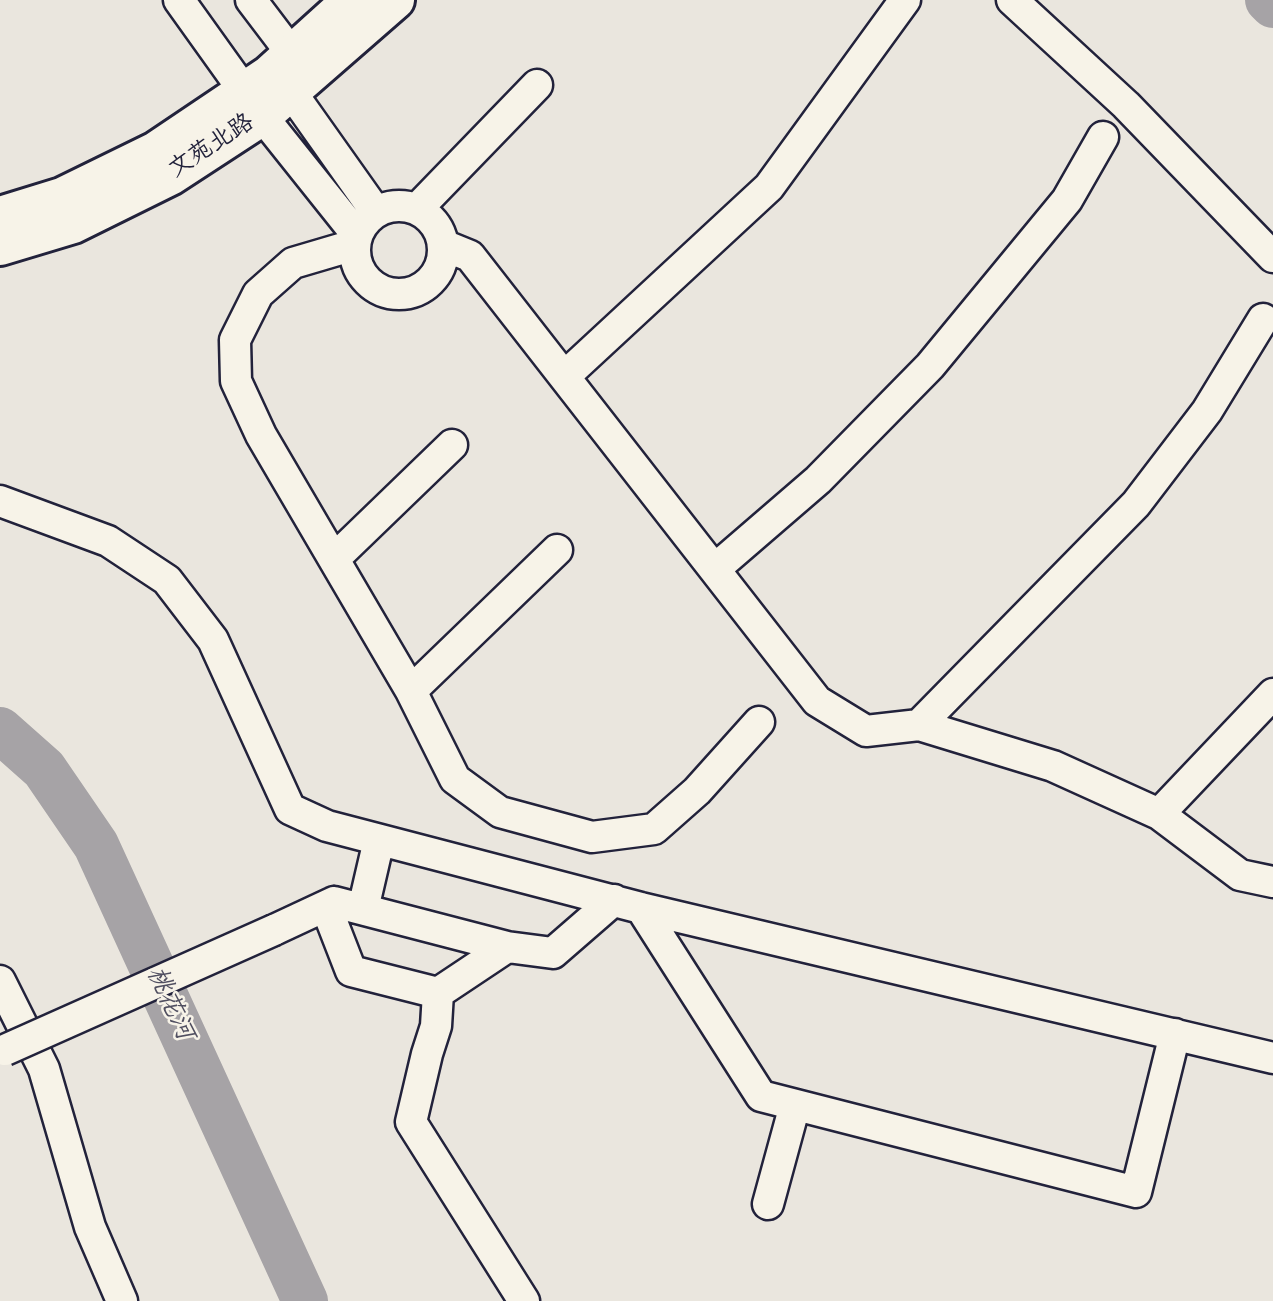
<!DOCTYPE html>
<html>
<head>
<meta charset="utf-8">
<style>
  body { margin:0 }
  canvas { display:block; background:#eae6de }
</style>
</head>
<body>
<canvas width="1273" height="1301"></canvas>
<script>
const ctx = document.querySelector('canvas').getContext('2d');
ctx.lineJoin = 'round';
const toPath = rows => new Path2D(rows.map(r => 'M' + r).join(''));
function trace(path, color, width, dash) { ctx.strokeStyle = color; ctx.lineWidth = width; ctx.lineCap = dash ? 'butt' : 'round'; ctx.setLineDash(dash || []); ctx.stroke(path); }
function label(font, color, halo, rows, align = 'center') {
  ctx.font = font + ' Mynerve,"LXGW WenKai TC",sans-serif'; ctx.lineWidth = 5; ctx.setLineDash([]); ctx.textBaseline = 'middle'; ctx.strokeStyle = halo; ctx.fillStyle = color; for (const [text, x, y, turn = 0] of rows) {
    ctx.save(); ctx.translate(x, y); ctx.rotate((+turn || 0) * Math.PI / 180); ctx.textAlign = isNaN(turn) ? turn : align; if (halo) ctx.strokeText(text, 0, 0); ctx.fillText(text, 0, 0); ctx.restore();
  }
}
const river = toPath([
  [1268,0,1273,5],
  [0,730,44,769,96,845,305,1301]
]);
const street = toPath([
  [179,0,262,116,357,235],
  [251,0,292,54,291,92,376,212],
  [1012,0,1126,105,1273,257],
  '355 250a44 44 0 1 1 88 0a44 44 0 1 1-88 0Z',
  [417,209,537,85],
  [354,245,293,263,258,294,235,340,236,381,261,435,411,691,455,779,500,812,592,837,654,829,697,791,759,722],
  [443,245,470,256,817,701,866,731,919,725,1053,766,1159,814,1240,875,1273,882],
  [565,376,769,187,905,0],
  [0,501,108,541,167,580,213,640,290,809,327,826,641,908,1273,1058],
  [334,559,452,445],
  [716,568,818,480,930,366,1067,200,1103,137],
  [411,691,557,550],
  [919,725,1136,504,1207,411,1263,319],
  [1159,814,1273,694],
  [334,902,330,917,351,971,438,993],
  [641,908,761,1096,1136,1192,1175,1034],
  [363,909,379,840],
  [274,930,334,902,507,947],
  [0,981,44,1069,90,1227,122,1301],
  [768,1204,795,1105],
  [524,1301,411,1122,427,1054,436,1026,438,993,507,947,553,953,614,900]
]);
const secondary = toPath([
  [0,216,62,197,156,151,269,75,352,0],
  [0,246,73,224,170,176,262,116,395,0]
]);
const streetBridge = toPath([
  [5,1050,274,930]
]);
const streetNames = [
  ["文苑北路",212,147,-33]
];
const waterNames = [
  ["桃花河",169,1004,65]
];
trace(river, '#a6a3a6', 46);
trace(street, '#22223b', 35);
trace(secondary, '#22223b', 44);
trace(street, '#f7f3e8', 30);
trace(secondary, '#f7f3e8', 38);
trace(streetBridge, '#22223b', 35, []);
trace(streetBridge, '#f7f3e8', 30);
label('24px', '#22223b', '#f7f3e8', streetNames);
label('italic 26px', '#504f60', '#f7f3e8', waterNames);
</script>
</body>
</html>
